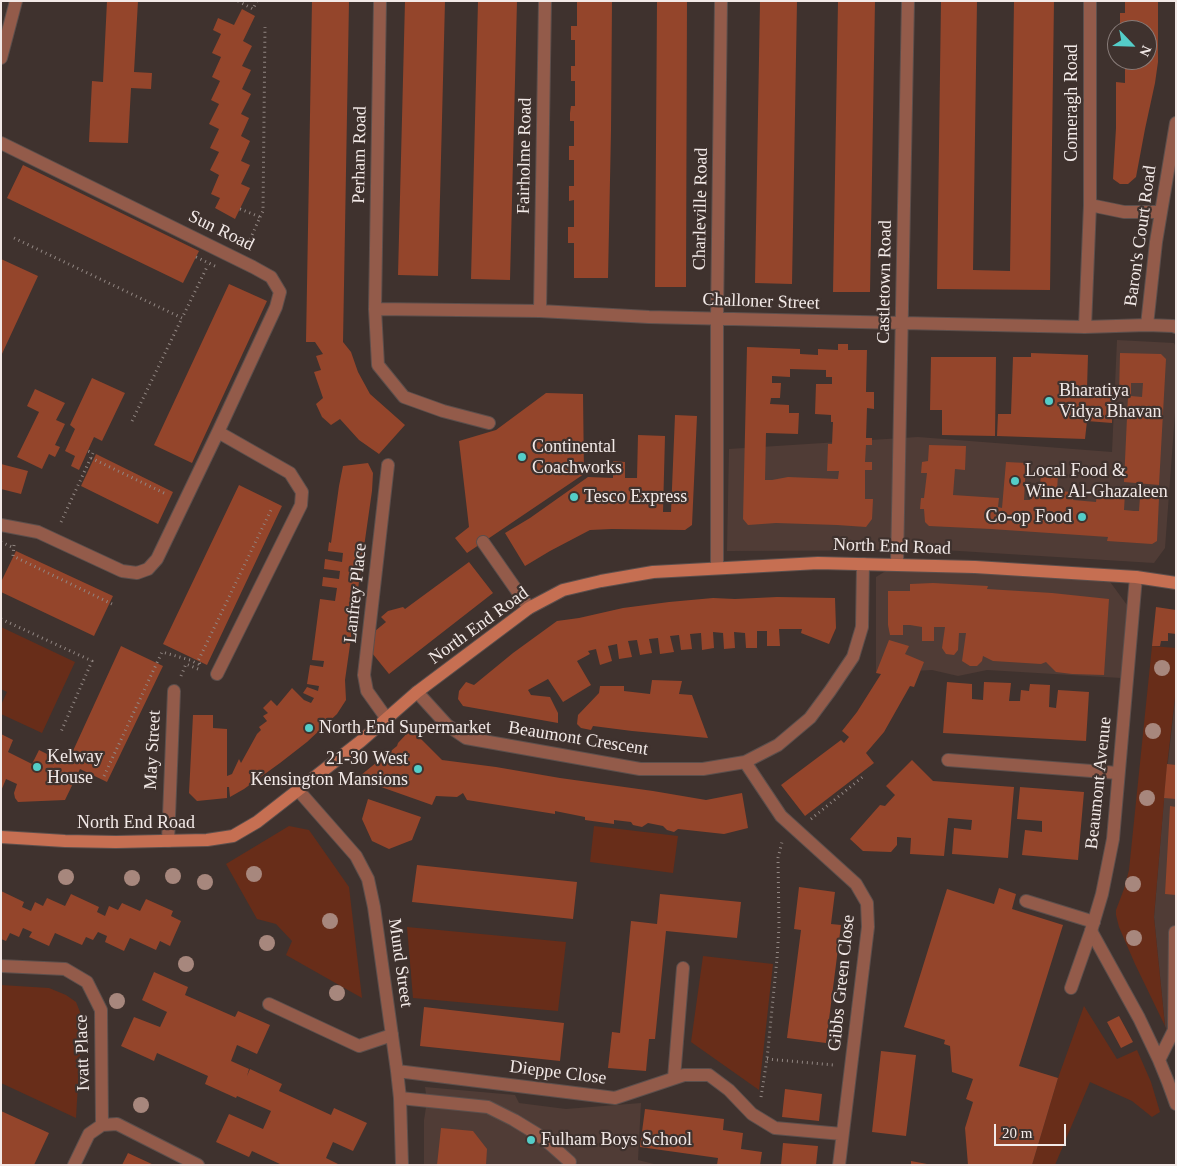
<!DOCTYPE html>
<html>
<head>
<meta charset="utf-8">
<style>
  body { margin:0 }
  #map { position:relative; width:1177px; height:1166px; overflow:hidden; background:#3f322e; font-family:"Times New Roman",serif }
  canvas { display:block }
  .frame { position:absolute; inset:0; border:2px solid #f2e9e7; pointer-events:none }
  .north { position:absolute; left:1107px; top:20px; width:50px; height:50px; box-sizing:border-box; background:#3f322e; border:1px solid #877b78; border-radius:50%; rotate:114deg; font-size:14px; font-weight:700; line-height:20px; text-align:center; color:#f2e9e7 }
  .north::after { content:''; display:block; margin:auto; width:18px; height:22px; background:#54cdc8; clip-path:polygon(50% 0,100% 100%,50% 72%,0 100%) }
  .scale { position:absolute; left:994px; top:1124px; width:72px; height:22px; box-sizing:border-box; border:2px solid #f2e9e7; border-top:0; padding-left:6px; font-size:15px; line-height:18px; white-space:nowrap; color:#f2e9e7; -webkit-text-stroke:4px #3f322e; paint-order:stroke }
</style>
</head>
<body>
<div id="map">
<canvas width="1177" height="1166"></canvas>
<div class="frame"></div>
<div class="north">N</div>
<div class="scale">20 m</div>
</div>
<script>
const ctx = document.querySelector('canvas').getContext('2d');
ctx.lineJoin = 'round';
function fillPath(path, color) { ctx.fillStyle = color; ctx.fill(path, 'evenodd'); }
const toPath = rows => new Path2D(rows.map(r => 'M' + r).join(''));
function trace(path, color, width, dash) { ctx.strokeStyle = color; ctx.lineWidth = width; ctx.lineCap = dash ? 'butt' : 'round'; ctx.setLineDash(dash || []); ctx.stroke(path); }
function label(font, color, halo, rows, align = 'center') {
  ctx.font = font + ' "Times New Roman",serif'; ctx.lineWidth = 4.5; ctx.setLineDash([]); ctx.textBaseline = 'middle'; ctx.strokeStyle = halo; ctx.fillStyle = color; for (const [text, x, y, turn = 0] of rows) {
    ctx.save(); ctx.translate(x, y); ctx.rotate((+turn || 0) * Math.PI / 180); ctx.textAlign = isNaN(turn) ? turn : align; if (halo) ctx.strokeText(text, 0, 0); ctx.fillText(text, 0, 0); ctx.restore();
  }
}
const built = toPath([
  [1117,340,1174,343,1176,347,1176,400,1165,548,1154,563,943,550,727,551,729,449,918,437,1112,452],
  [889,569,1108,579,1127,605,1121,678,987,670,958,676,932,670,876,673,876,577],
  [1176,690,1176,1049,1165,1026,1154,917,1164,798],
  [425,1087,515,1095,519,1103,566,1109,641,1103,638,1160,658,1165,424,1165,424,1120,427,1101]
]);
const green = toPath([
  [1,627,75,662,42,733,1,714,1,705,7,692,1,689],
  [1152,646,1176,648,1176,689,1167,766,1154,917,1165,1026,1135,964,1119,927,1116,915,1116,910,1124,889,1129,870],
  [289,826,309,830,349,887,362,998,286,955,292,941,276,924,257,919,226,864],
  [594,826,678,836,673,873,590,862],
  [407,927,566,942,558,1011,413,998],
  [703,956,773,964,759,1090,691,1042],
  [1,985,49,988,66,995,76,1002,82,1017,76,1118,1,1083],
  [1084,1006,1117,1059,1137,1050,1151,1082,1160,1112,1152,1117,1132,1101,1090,1082,1055,1165,1032,1165,1058,1078]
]);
const building = toPath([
  [107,1,138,1,134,72,152,73,151,89,131,88,128,143,89,142,92,81,103,82],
  [312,1,349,1,343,342,351,352,358,372,370,394,405,425,379,454,359,440,340,419,331,425,322,417,316,404,323,398,314,372,321,370,316,356,323,354,315,342,306,342],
  [405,1,445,1,438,276,398,275],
  [478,1,517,1,510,280,471,279],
  [577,1,612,1,611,131,608,278,574,278,574,243,568,243,568,227,574,227,574,200,569,201,569,186,574,186,574,160,569,160,569,146,574,146,574,121,570,121,570,113,571,106,575,106,575,81,571,81,571,66,575,66,575,40,571,40,571,26,577,26],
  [657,1,687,1,686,287,655,287],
  [760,1,797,1,792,284,755,283],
  [838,1,875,1,870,292,833,292],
  [941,1,977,1,973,270,1010,271,1014,1,1054,1,1050,290,937,289],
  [1125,1,1158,1,1158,62,1155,83,1145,129,1136,177,1128,184,1120,184,1113,179,1116,128,1116,82,1125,83,1125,60,1147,60,1147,30,1125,30,1125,24,1120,24,1120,13,1125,13],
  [242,9,255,16,243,41,252,46,242,66,251,70,242,89,251,94,241,114,249,118,241,136,250,141,241,161,250,165,241,184,250,188,235,219,215,208,220,198,211,194,219,175,210,170,219,152,210,148,219,129,209,124,219,104,211,100,220,81,212,77,221,57,212,53,221,34,213,30,218,18,234,25],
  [23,165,199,251,183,283,7,198],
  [1,259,38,276,1,356],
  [229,284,267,301,192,463,154,445],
  [838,344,848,344,848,350,867,350,866,392,874,392,874,409,867,408,866,438,872,438,872,445,866,445,865,462,872,462,872,470,865,470,865,499,873,499,872,519,866,527,837,525,776,523,748,525,743,519,747,347,800,349,800,354,818,355,818,349,838,350],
  [790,369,826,370,826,377,832,377,832,384,816,384,815,414,831,415,831,422,833,422,832,444,828,444,827,471,839,471,838,479,788,477,772,480,765,480,766,433,798,434,799,413,789,413,789,405,770,404,771,398,780,398,781,383,772,383,772,376,790,377],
  [1031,353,1088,355,1087,389,1113,390,1112,423,1087,421,1085,439,997,436,998,414,1011,414,1013,357,1031,357],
  [1120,353,1161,354,1166,359,1159,485,1124,482,1128,396,1119,396],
  [1131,383,1143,383,1142,397,1131,396],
  [931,357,996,357,995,436,942,435,942,410,930,410],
  [92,378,125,393,102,441,94,437,79,470,71,466,75,456,65,451,75,429,70,425],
  [35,389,65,403,56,420,65,424,55,445,60,447,55,457,49,454,42,469,17,457,39,412,27,406],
  [546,393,583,394,584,474,467,553,455,538,469,527,459,441,496,430],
  [675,415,697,416,692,525,685,530,612,529,590,530,550,551,525,566,505,533,530,518,588,477,613,478,613,461,625,462,625,478,637,478,638,435,665,436,663,512,671,512],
  [929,445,966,446,965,470,955,469,953,495,999,498,998,507,1002,508,1006,462,1026,463,1024,500,1030,500,1030,496,1039,497,1041,473,1058,474,1057,491,1073,492,1073,500,1096,502,1097,494,1111,495,1111,492,1125,493,1124,510,1134,511,1139,511,1140,497,1159,498,1157,541,1152,544,1107,541,1108,537,991,529,929,526,925,522,924,509,920,509,921,498,924,498,927,473,921,473,922,462,928,461],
  [96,454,173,492,158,524,81,486],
  [368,463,373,473,372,491,345,680,346,700,337,714,307,742,280,763,244,789,230,797,229,787,227,787,227,798,197,801,189,793,193,715,213,715,213,728,227,729,227,776,232,774,239,759,241,763,257,734,261,730,259,727,267,721,263,716,268,713,263,708,271,700,277,706,292,688,304,700,311,703,314,698,303,693,307,687,318,691,319,686,307,684,310,665,323,667,324,661,312,660,320,599,335,601,337,588,322,586,323,577,339,579,340,571,324,569,325,559,342,562,343,553,328,551,329,542,331,543,339,486,343,466],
  [1,464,28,471,21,494,1,489],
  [239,485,282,506,207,665,163,644],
  [16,551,113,596,94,636,1,592,1,582],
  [469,562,493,593,389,674,372,653,375,631,386,622,381,617,388,611,403,607,405,609],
  [933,583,988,586,987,589,1052,593,1109,599,1104,675,1072,674,1056,672,1046,662,1041,664,993,661,983,656,982,661,977,666,970,666,962,661,966,633,959,633,958,650,954,655,946,654,942,648,945,627,934,627,934,641,922,641,922,627,910,625,903,625,903,635,890,635,888,625,888,591,910,591,910,584],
  [777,597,835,598,836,628,829,644,801,633,802,629,779,629,780,646,767,646,767,631,757,631,757,648,746,648,745,633,734,632,735,648,724,649,723,633,713,632,714,648,702,650,701,633,690,634,692,649,681,650,679,635,670,636,674,652,660,654,658,638,649,639,652,653,640,655,637,640,628,641,632,657,619,659,617,644,608,646,612,661,600,665,596,649,588,651,590,654,577,661,591,685,563,702,548,679,528,690,531,695,550,697,558,713,558,723,463,706,458,699,459,691,466,682,474,685,513,653,557,621,579,618,623,608,669,602,713,598,735,599],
  [1156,607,1176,610,1176,634,1168,633,1168,641,1161,641,1160,646,1152,646],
  [889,640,909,646,905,654,924,662,914,687,910,686,884,732,866,753,874,763,805,816,781,785,841,740,844,743,849,737,842,731,857,712,881,674,876,673],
  [121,646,163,666,107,782,80,769,65,800,18,802,15,798,14,793,17,784,6,779,1,791,1,734,13,740,8,752,32,764,39,750,67,764],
  [652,680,682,681,679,694,692,695,708,738,632,731,593,726,591,730,581,728,577,724,578,715,599,693,600,686,624,686,624,691,650,694],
  [947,682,972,684,972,699,983,700,984,682,1011,683,1009,701,1020,701,1021,690,1029,691,1030,684,1050,685,1049,707,1056,708,1058,690,1089,692,1086,741,943,733],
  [411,729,442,760,496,767,560,778,653,791,706,800,742,793,748,828,724,834,678,829,674,832,667,830,663,826,648,823,642,827,633,825,631,822,614,820,614,824,585,820,585,817,555,811,555,814,467,800,463,793,457,797,436,796,432,805,367,782,361,775,397,746,398,743],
  [912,760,933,781,1014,787,1008,858,952,854,954,828,971,830,972,820,948,818,944,856,910,854,911,838,897,837,897,845,891,852,863,851,850,839,880,805,885,806,895,795,886,786],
  [1167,764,1176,765,1176,799,1164,798],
  [1020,787,1084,792,1078,860,1022,855,1025,830,1042,832,1042,821,1017,819],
  [368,799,421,817,412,840,389,849,372,841,362,819],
  [1170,806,1176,807,1176,895,1165,894],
  [417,865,577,882,573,919,412,902],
  [799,887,835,892,831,924,841,925,826,1043,787,1038,801,930,794,929],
  [999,888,1016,894,1012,909,1063,925,1019,1066,1058,1078,1032,1165,968,1165,965,1128,973,1102,966,1099,973,1079,952,1072,950,1046,944,1044,945,1040,904,1027,947,889,994,904],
  [1,891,24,902,22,907,31,911,35,902,43,906,47,898,65,906,71,894,99,907,97,912,105,916,109,906,118,910,122,903,140,911,146,899,173,911,171,916,181,921,170,946,160,941,156,950,130,938,124,951,105,942,107,936,98,932,93,940,86,937,82,945,55,933,49,946,29,937,32,932,23,928,19,937,10,933,6,941,1,939],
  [660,894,741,902,737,938,666,931,655,1039,649,1039,646,1071,608,1068,612,1032,620,1033,631,921,657,924],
  [154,972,188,987,185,995,235,1017,238,1011,270,1025,257,1054,237,1045,231,1061,249,1069,247,1076,250,1069,282,1084,279,1091,331,1115,334,1108,367,1123,353,1151,333,1142,326,1158,340,1165,282,1165,252,1151,249,1157,216,1142,229,1114,263,1129,271,1111,237,1096,236,1098,205,1084,208,1076,157,1053,154,1061,121,1046,134,1017,160,1027,167,1012,142,1000],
  [424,1007,564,1023,560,1061,420,1046],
  [1119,1016,1133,1042,1121,1048,1107,1022],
  [881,1051,916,1055,906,1136,872,1132],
  [785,1089,822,1094,819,1121,782,1117],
  [645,1109,724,1119,723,1130,743,1133,741,1149,762,1152,760,1165,717,1165,718,1158,640,1147],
  [1,1111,49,1133,34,1165,1,1165],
  [441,1128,473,1131,487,1149,486,1165,437,1165],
  [783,1143,818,1146,816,1165,781,1165],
  [128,1153,154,1165,122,1165],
  [911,1161,927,1164,927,1165,911,1165]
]);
const path = toPath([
  [238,1,253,9,257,1],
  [240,209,260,217,248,244],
  [260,217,263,211,265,27],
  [14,238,182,318,208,265],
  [132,421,182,318],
  [91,458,166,494],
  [61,522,93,453,88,451],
  [14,545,13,556,112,604],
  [1,619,92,661,60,734],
  [200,664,198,661,271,510],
  [181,676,186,664,198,669,199,668],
  [104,776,162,652,190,660,202,666],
  [811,819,865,775],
  [767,1059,834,1065],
  [761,1097,767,1059,777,959,779,927,778,858,782,842]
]);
const service = toPath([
  [483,542,529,608],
  [948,760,1118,773],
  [1026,901,1094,922],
  [1091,931,1139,1018,1159,1060,1168,1082,1176,1104],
  [269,1004,359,1046,392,1035],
  [1159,1060,1174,1030,1175,932],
  [400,1098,488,1107,514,1120,537,1134,551,1145,570,1162]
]);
const minor = toPath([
  [380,1,375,309,378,365,404,397,443,411,489,423],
  [1,58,16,1],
  [1,143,253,267,271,277,280,292,276,307,218,432,157,559,148,569,137,573,122,571,38,532,1,525],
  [1090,205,1124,212,1161,212],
  [375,309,540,311,649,317,902,323,1085,327,1147,325,1173,326,1176,327],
  [540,311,545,1],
  [1147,325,1156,242,1176,123],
  [1085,327,1090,205,1090,1],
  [897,564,908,1],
  [717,568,717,318,721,1],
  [217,674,301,505,302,492,290,473,218,432],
  [417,692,447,725,466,738,640,769,703,769,745,762,778,745,810,718,830,691,853,657,862,627,863,564],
  [387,719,367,691,364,675,388,465],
  [745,762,781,816,856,884,867,903,868,927,839,1165],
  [298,790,356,856,368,879,374,907,397,1071,400,1098,402,1165],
  [168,841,174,691],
  [1,966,65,969,87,982,101,1010,102,1125],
  [1071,988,1091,931,1102,894,1113,839,1136,577],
  [397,1071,615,1098,684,1075,709,1075,729,1090,752,1114,775,1128,842,1134],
  [674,1078,683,968],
  [74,1165,89,1134,102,1125,117,1124,198,1165]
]);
const secondary = toPath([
  [1,837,65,841,116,842,207,840,233,836,257,822,361,741,417,692,529,608,563,590,601,581,653,572,818,563,975,567,1136,577,1176,583]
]);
const pathBridge = toPath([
  [196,257,217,267],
  [1,542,12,547]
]);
const trees = [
  [1162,668],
  [1153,731],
  [1147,798],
  [254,874],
  [173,876],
  [66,877],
  [132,878],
  [205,882],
  [1133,884],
  [330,921],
  [1134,938],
  [267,943],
  [186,964],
  [337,993],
  [117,1001],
  [141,1105]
];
const markers = [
  [1049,401,5,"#54cdc8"],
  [522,457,5,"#54cdc8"],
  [1015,481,5,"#54cdc8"],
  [574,497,5,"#54cdc8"],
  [1082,517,5,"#54cdc8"],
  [309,728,5,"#54cdc8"],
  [37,767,5,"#54cdc8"],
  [418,769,5,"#54cdc8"],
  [531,1140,5,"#54cdc8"]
];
const streetNames = [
  ["Comeragh Road",1072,103,-90],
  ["Perham Road",360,155,-89],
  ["Fairholme Road",525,156,-89],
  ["Charleville Road",701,209,-89],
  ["Sun Road",221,231,26],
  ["Baron's Court Road",1141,236,-82],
  ["Castletown Road",885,282,-89],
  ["Challoner Street",761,302,2],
  ["North End Road",892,547,2],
  ["Lanfrey Place",356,593,-84],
  ["North End Road",479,626,-36],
  ["Beaumont Crescent",578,739,9],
  ["May Street",153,750,-87],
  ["Beaumont Avenue",1099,783,-84],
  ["North End Road",136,823],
  ["Mund Street",400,963,82],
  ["Gibbs Green Close",842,983,-84],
  ["Ivatt Place",83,1053,-92],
  ["Dieppe Close",558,1073,7]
];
const poiNames = [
  ["Bharatiya",1059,391],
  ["Vidya Bhavan",1059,412],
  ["Continental",532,447],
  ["Coachworks",532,468],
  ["Local Food &",1025,471],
  ["Wine Al-Ghazaleen",1025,492],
  ["Tesco Express",584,497],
  ["Co-op Food",1072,517,"right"],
  ["North End Supermarket",319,728],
  ["Kelway",47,757],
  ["House",47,778],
  ["21-30 West",408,759,"right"],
  ["Kensington Mansions",408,780,"right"],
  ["Fulham Boys School",541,1140]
];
fillPath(built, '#503c36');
fillPath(green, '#682d19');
fillPath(building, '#94452b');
trace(service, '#5c4f4c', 14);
trace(minor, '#5c4f4c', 14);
trace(secondary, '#5c4f4c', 14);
trace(path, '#928783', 3, [1, 4]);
trace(service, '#935b4a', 12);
trace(minor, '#935b4a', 12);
trace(secondary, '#c66f52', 12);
trace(pathBridge, '#928783', 3, [1, 4]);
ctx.fillStyle = '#a7877d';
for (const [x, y] of trees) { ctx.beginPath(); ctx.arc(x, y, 8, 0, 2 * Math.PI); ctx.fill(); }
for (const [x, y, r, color] of markers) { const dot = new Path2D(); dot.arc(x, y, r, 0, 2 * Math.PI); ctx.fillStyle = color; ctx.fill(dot); trace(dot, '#3f322e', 2); }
label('18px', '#f2e9e7', '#3f322e', streetNames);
label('18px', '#f2e9e7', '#3f322e', poiNames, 'left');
</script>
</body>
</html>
